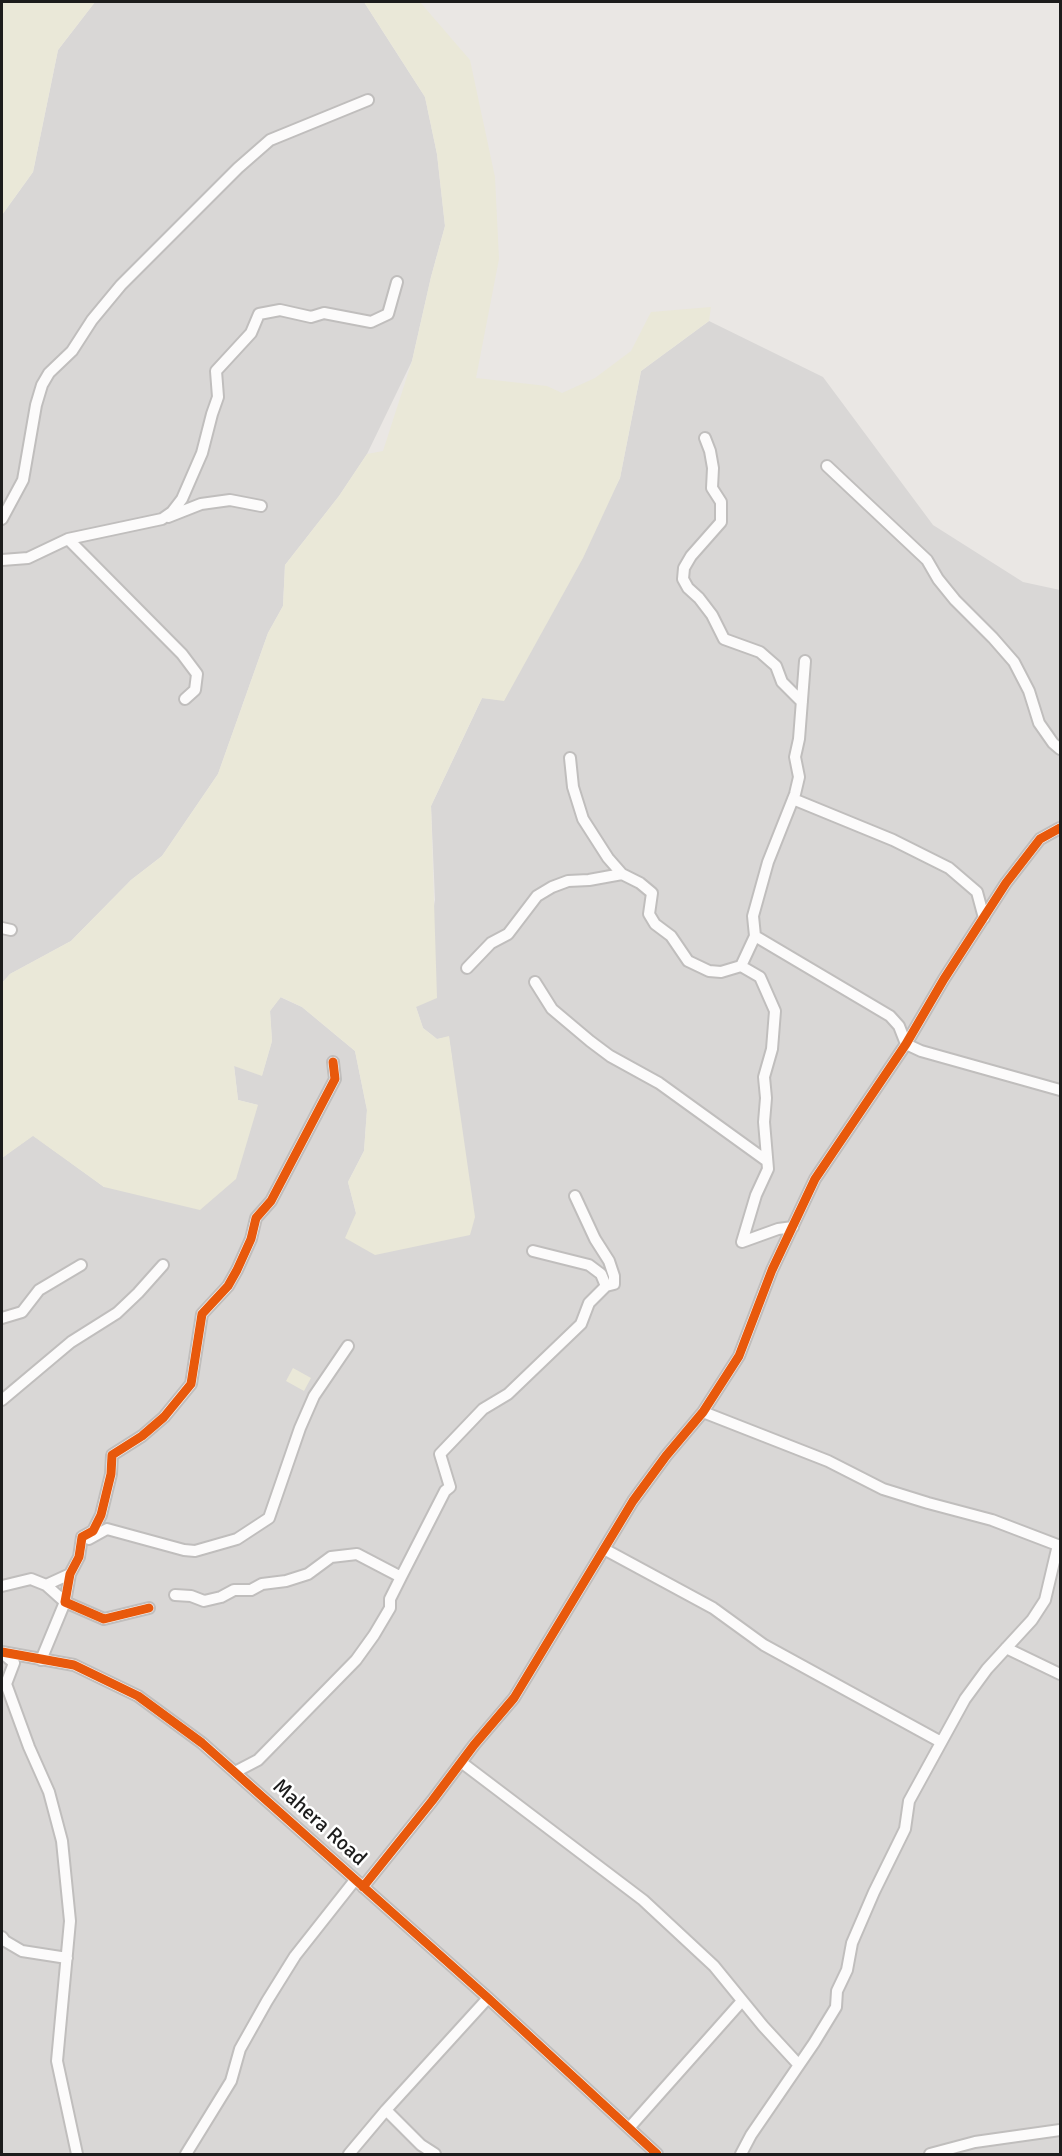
<!DOCTYPE html>
<html>
<head>
<meta charset="utf-8">
<style>
  body { margin:0 }
  #map { position:relative; width:1062px; height:2156px; overflow:hidden; background:#eae7e4; font-family:Signika,sans-serif }
  canvas { display:block }
  .frame { position:absolute; inset:0; border:3px solid #1c1c1c; pointer-events:none }
</style>
</head>
<body>
<div id="map">
<canvas width="1062" height="2156"></canvas>
<div class="frame"></div>
</div>
<script>
const ctx = document.querySelector('canvas').getContext('2d');
ctx.lineJoin = 'round';
function fillPath(path, color) { ctx.fillStyle = color; ctx.fill(path, 'evenodd'); }
const toPath = rows => new Path2D(rows.map(r => 'M' + r).join(''));
function trace(path, color, width, dash) { ctx.strokeStyle = color; ctx.lineWidth = width; ctx.lineCap = dash ? 'butt' : 'round'; ctx.setLineDash(dash || []); ctx.stroke(path); }
function label(font, color, halo, rows, align = 'center') {
  ctx.font = font + ' Signika,sans-serif'; ctx.lineWidth = 5; ctx.setLineDash([]); ctx.textBaseline = 'middle'; ctx.strokeStyle = halo; ctx.fillStyle = color; for (const [text, x, y, turn = 0] of rows) {
    ctx.save(); ctx.translate(x, y); ctx.rotate((+turn || 0) * Math.PI / 180); ctx.textAlign = isNaN(turn) ? turn : align; if (halo) ctx.strokeText(text, 0, 0); ctx.fillText(text, 0, 0); ctx.restore();
  }
}
const residential = toPath([
  [95,2,364,2,425,97,437,154,445,226,431,277,412,361,367,454,339,496,285,565,283,606,268,633,218,774,162,856,131,880,71,941,10,974,2,983,2,215,33,172,58,50],
  [709,321,823,377,933,525,1023,582,1060,590,1060,2154,2,2154,2,1158,33,1135,104,1187,258,1105,238,1100,234,1065,262,1075,272,1041,270,1011,280,997,302,1007,355,1051,367,1110,364,1151,348,1182,356,1213,458,1106,449,1037,437,1039,423,1028,416,1007,435,900,431,806,482,698,504,700,620,478,641,371]
]);
const farmland = toPath([
  [2,2,95,2,58,50,33,172,2,215],
  [364,2,420,2,470,60,495,177,499,259,476,378,547,386,562,393,595,378,631,351,651,312,711,307,709,321,641,371,620,478,583,558,504,701,482,698,431,806,437,998,416,1007,423,1028,437,1039,449,1036,475,1217,470,1235,375,1255,345,1238,356,1213,348,1182,364,1151,367,1110,355,1051,302,1007,281,997,270,1011,272,1041,262,1076,234,1066,238,1100,258,1105,236,1179,200,1210,104,1187,33,1136,2,1158,2,983,10,974,71,941,131,880,162,856,218,774,268,633,283,606,285,565,339,496,367,454,383,451,412,361,431,277,445,226,437,154,425,97],
  [293,1368,311,1378,304,1391,286,1381]
]);
const minor = toPath([
  [705,438,710,451,713,468,712,488,721,502,721,522,691,556,684,568,683,579,688,588,699,598,712,615,724,639,760,652,776,666,782,682,802,702],
  [827,466,927,560,938,579,955,600,993,638,1014,662,1029,691,1039,723,1053,743,1060,749],
  [168,517,201,504,230,500,261,506],
  [2,519,23,480,36,405,42,385,49,373,72,351,92,320,121,285,238,168,270,140,368,100],
  [68,539,182,654,197,674,195,690,185,699],
  [2,560,28,558,68,539,162,519,172,512,182,499,202,453,212,414,218,397,216,371,251,333,259,314,280,310,311,317,324,313,371,322,388,314,397,282],
  [570,758,573,787,583,819,608,858,622,874,640,883,652,893,649,914,655,924,671,936,688,961,709,971,721,972,741,966],
  [793,799,893,840,949,868,977,892,984,918],
  [2,928,11,930],
  [755,936,753,916,768,862,795,794,799,777,795,757,799,739,805,661],
  [467,968,491,943,508,934,537,896,552,887,568,881,589,880,622,874],
  [535,982,552,1009,590,1041,610,1056,659,1083,767,1161],
  [575,1196,595,1239,609,1261,614,1276,614,1284,606,1286],
  [793,1227,778,1229,742,1242,756,1195,768,1169,764,1122,766,1098,764,1077,772,1049,775,1011,760,977,741,966,755,936,890,1016,899,1026,906,1044,921,1051,1060,1090],
  [2,1318,22,1312,39,1290,81,1265],
  [2,1400,71,1342,117,1313,138,1293,163,1265],
  [703,1412,828,1461,883,1489,928,1503,992,1520,1060,1546],
  [89,1539,107,1529,184,1550,195,1551,237,1539,269,1518,300,1428,314,1396,348,1346],
  [604,1549,713,1608,764,1645,941,1742],
  [46,1585,70,1574],
  [2,1586,31,1579,46,1585,65,1602,41,1660],
  [175,1595,191,1596,204,1601,221,1597,234,1590,251,1590,262,1584,286,1581,308,1574,331,1557,357,1554,401,1577],
  [149,1608,104,1619,65,1602,70,1574,79,1557,82,1537,93,1531,101,1515,111,1474,112,1455,142,1436,164,1417,191,1384,202,1314,228,1286,237,1270,251,1239,256,1218,271,1201,335,1079,333,1062],
  [1006,1648,1060,1674],
  [2,1652,74,1665,138,1696,202,1743,488,1998,657,2154],
  [2,1653,14,1663,6,1684,29,1747,49,1792,62,1841,70,1921,57,2061,77,2154],
  [461,1762,643,1900,714,1966,763,2026,798,2064],
  [235,1772,258,1760,356,1660,374,1635,390,1608,390,1599,401,1577,445,1491,450,1487,440,1454,483,1409,508,1394,581,1324,589,1303,606,1286,601,1274,589,1265,533,1251],
  [363,1887,432,1801,474,1745,514,1698,633,1501,666,1456,703,1412,739,1356,772,1270,815,1179,906,1044,944,979,1006,883,1040,839,1060,828],
  [2,1937,5,1941,22,1951,67,1958],
  [386,2110,421,2145,435,2154],
  [629,2128,742,2001],
  [186,2154,231,2081,240,2049,267,2001,295,1956,355,1880],
  [349,2154,386,2110,488,1998],
  [741,2154,751,2135,814,2043,836,2007,837,1991,847,1970,852,1943,874,1892,905,1829,909,1801,965,1699,987,1669,1032,1620,1045,1600,1058,1545],
  [930,2154,975,2142,1060,2130]
]);
const cycleway = toPath([
  [149,1608,104,1619,65,1602,70,1574,79,1557,82,1537,93,1531,101,1515,111,1474,112,1455,142,1436,164,1417,191,1384,202,1314,228,1286,237,1270,251,1239,256,1218,271,1201,335,1079,333,1062],
  [2,1652,74,1665,138,1696,202,1743,488,1998,657,2154],
  [363,1887,432,1801,474,1745,514,1698,633,1501,666,1456,703,1412,739,1356,772,1270,815,1179,906,1044,944,979,1006,883,1040,839,1060,828]
]);
const streetNames = [
  ["Mahera Road",319,1823,42]
];
fillPath(residential, '#d9d7d6');
fillPath(farmland, '#eae8d8');
trace(minor, '#c0bebd', 14);
trace(minor, '#fcfbfb', 10);
trace(cycleway, '#e8590c', 9);
label('21px', '#1c1c1c', '#fff', streetNames);
</script>
</body>
</html>
